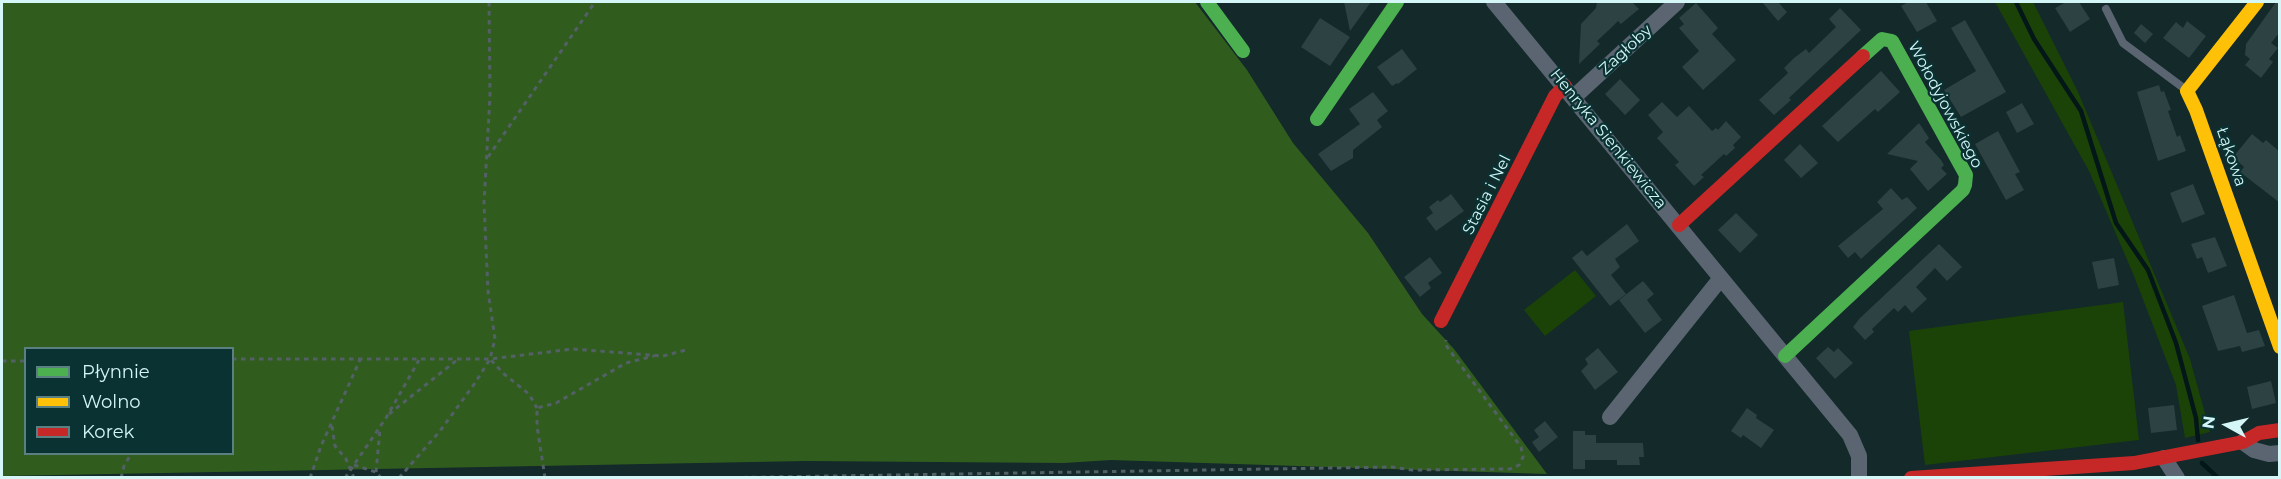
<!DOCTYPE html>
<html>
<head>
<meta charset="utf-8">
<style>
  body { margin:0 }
  #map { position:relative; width:2281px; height:479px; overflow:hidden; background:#13292a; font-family:Montserrat,sans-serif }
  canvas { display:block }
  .frame { position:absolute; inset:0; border:3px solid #d4f6f7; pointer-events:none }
  .legend { position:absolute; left:24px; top:347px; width:210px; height:108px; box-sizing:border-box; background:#0a3233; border:2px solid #5b8081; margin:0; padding:8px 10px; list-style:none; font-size:18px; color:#d4f6f7 }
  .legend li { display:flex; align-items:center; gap:12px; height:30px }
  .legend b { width:30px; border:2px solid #5b8081 }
  .north { position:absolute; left:2197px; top:395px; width:60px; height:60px; -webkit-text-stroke:4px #0a3233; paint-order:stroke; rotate:278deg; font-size:16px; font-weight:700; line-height:24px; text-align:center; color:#d4f6f7 }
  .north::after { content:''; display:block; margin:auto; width:21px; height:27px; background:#d4f6f7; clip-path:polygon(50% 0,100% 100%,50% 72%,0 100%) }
</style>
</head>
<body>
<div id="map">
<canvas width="2281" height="479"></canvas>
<div class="frame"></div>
<ul class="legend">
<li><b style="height:8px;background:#4caf50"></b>Płynnie</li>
<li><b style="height:8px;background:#ffc107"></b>Wolno</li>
<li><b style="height:8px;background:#c62828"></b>Korek</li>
</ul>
<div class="north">N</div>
</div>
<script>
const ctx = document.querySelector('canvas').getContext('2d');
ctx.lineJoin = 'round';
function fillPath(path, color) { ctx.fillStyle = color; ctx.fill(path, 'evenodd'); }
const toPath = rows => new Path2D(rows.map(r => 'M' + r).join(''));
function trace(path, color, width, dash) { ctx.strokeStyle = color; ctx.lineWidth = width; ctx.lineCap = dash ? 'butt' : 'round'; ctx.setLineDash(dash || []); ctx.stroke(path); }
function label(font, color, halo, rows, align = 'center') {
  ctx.font = font + ' Montserrat,sans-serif'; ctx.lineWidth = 4.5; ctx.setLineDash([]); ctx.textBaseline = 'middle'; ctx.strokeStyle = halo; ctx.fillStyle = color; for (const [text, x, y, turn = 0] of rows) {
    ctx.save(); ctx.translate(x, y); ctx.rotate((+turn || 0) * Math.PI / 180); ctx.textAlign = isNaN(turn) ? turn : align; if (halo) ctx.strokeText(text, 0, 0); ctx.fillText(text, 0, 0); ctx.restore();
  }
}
const green = toPath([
  [1995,2,2033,2,2078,92,2190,359,2210,432,2185,438,2176,385,2134,276,2089,171],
  [1575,270,1596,296,1545,336,1524,310],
  [2123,302,2139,440,1925,465,1909,331]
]);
const forest = toPath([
  [2,2,1195,2,1247,70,1293,143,1368,233,1422,314,1454,349,1547,474,1111,460,1064,463,806,461,2,476],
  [26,348,232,348,232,454,26,454]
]);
const stream = toPath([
  [2016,2,2034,39,2081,111,2116,223,2148,270,2176,343,2196,418,2198,440],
  [2202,463,2218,478]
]);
const building = toPath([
  [1344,2,1371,2,1350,31],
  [1597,2,1632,2,1639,9,1621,24,1618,21,1610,29,1597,41,1600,44,1579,64,1581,24,1596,8],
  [1762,2,1778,2,1787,12,1778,21],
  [1908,2,1926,2,1937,21,1917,32,1901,6],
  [2066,2,2079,2,2090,19,2070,32,2055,8],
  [2276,2,2280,2,2280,32,2271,43,2278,48,2269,59,2273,62,2261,78,2245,65,2250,59,2245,55,2246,44],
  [1696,3,1718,28,1712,34,1736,60,1703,90,1682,67,1699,51,1679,28,1684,24,1679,18],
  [1840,8,1861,30,1789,98,1791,100,1774,115,1759,100,1788,73,1784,68,1794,58,1806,49,1809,53,1836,27,1829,19],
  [1320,18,1350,37,1330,66,1301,47],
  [1965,20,2006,92,1961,117,1944,90,1976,71,1951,28],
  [2187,21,2206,36,2189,58,2163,38,2176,22,2183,28],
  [2141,24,2153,34,2145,43,2134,33],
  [1402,49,1417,69,1398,84,1397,83,1392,86,1377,67],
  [1881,71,1900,92,1878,112,1875,109,1838,142,1822,126],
  [1620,79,1640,100,1625,115,1605,94],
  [2159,85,2161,92,2164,91,2171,110,2168,111,2177,137,2180,135,2186,151,2158,161,2137,92],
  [1373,92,1388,111,1377,120,1382,127,1353,150,1353,158,1331,171,1318,154,1360,124,1349,109],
  [1662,102,1677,117,1689,106,1712,131,1716,128,1718,130,1726,121,1741,137,1733,145,1735,148,1726,156,1724,154,1701,175,1704,177,1694,186,1675,165,1679,162,1657,138,1663,132,1648,115],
  [2022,103,2034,124,2017,133,2006,112],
  [1919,123,1929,138,1925,142,1941,160,1944,165,1941,168,1947,174,1928,191,1910,169,1918,161,1887,154],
  [1998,131,2020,172,2015,174,2024,190,2006,200,1975,144],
  [2252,134,2263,143,2266,140,2280,152,2280,203,2240,172,2244,167,2233,157],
  [1800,144,1818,163,1801,178,1784,160],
  [2193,184,2205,214,2182,223,2170,193],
  [1891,188,1902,200,1907,197,1917,208,1861,259,1855,252,1848,258,1838,246,1883,209,1877,202],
  [1451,194,1464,211,1436,231,1426,218,1433,213,1429,207,1438,200,1440,202],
  [1736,213,1758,235,1740,253,1718,230],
  [1627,224,1639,241,1615,259,1620,267,1611,275,1626,294,1610,306,1572,258,1582,250,1587,256],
  [2215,237,2227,266,2208,273,2202,257,2197,259,2191,244],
  [1939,244,1962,267,1947,281,1935,268,1916,287,1927,299,1912,313,1905,305,1898,312,1894,308,1872,329,1874,332,1865,340,1853,327,1860,318],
  [1430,257,1442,273,1428,283,1431,288,1420,297,1404,277],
  [2114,258,2119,285,2098,289,2092,262],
  [1643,281,1654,294,1647,300,1662,320,1645,333,1619,300],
  [2234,295,2247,333,2259,330,2265,346,2242,352,2240,346,2218,351,2202,306],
  [1828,347,1834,352,1838,348,1853,363,1835,379,1816,358],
  [1598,348,1618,372,1595,390,1581,371,1588,364,1585,359],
  [2271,381,2276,403,2252,409,2247,387],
  [2174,405,2177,430,2151,433,2148,408],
  [1747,408,1757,415,1756,418,1774,430,1761,448,1743,435,1741,438,1731,431],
  [1545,421,1558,437,1539,452,1532,442,1539,437,1534,430],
  [1573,431,1585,431,1585,435,1596,435,1596,443,1643,443,1644,457,1639,457,1640,465,1617,465,1617,460,1585,460,1585,469,1573,469]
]);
const path = toPath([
  [489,2,490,96,484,203,488,291,495,339,490,359,504,374,529,394,537,408],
  [488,157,595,2],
  [232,359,490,359,573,349,663,356,686,350],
  [2,361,26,361],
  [389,414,457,360],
  [332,426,335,446,346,459,354,478],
  [354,465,376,472,381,478],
  [376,472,380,429],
  [121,478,124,466,131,454],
  [310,478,321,446,360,360],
  [345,478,386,418,419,360],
  [399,478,440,431,475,383,490,359],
  [545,478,537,426,537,408,556,403,626,363,654,356],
  [707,478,1392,467,1412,470,1510,469,1519,465,1523,457,1521,447,1445,344,1446,340]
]);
const lane = toPath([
  [2106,9,2123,43,2185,89]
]);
const street = toPath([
  [1494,2,1850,435,1859,456,1859,478],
  [1574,97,1677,2],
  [1610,417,1721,278],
  [2243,442,2254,450,2269,454,2280,453],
  [2164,458,2177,478]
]);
const fast = toPath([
  [1207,2,1243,51],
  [1317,119,1397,2],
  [1785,356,1963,190,1965,185,1966,175,1892,41,1882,39,1863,56]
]);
const slow = toPath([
  [2257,2,2187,91,2196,110,2280,347]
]);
const jam = toPath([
  [1679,225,1863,56],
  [1441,321,1555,96,1565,86],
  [1911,478,2134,463,2243,442,2259,433,2280,430]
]);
const streetNames = [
  ["Zagłoby",1626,50,-43],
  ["Wołodyjowskiego",1945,105,62],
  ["Henryka Sienkiewicza",1608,139,51],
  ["Łąkowa",2231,157,71],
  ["Stasia i Nel",1487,195,-63]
];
fillPath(green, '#1b4307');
fillPath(forest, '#305d1e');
trace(stream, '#031718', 4.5);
fillPath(building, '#2c4243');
trace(path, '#536066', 3, [4.5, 4.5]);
trace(lane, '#5a6571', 8);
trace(street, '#5a6571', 16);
trace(fast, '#4caf50', 14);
trace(slow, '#ffc107', 14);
trace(jam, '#c62828', 14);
label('16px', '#d4f6f7', '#0a3233', streetNames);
</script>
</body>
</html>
